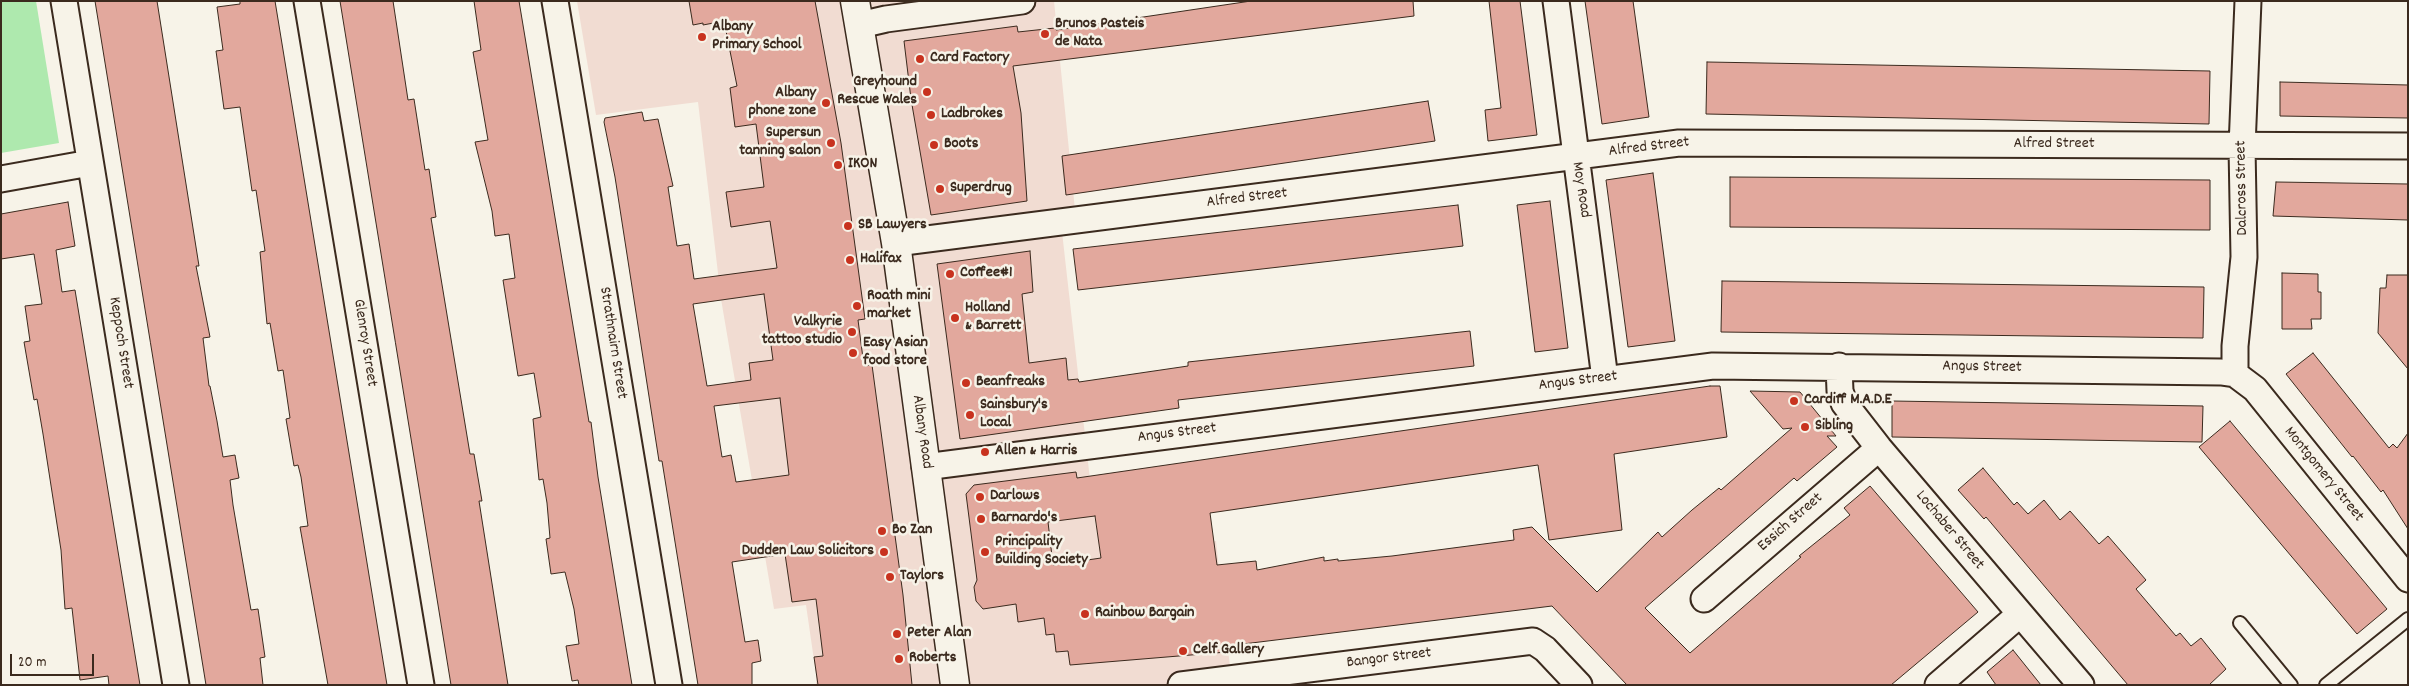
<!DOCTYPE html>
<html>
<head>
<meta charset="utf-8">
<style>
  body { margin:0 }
  #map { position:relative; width:2409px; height:686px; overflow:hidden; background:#f7f3e8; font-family:Dekko,sans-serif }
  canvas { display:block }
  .frame { position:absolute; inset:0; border:2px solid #3b2a1e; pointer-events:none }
  .scale { position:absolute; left:10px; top:654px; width:84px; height:22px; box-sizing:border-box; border:2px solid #3b2a1e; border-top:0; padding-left:6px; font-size:15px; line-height:18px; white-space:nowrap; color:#3b2a1e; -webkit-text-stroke:4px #f7f3e8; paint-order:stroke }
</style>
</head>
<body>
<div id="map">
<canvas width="2409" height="686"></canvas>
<div class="frame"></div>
<div class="scale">20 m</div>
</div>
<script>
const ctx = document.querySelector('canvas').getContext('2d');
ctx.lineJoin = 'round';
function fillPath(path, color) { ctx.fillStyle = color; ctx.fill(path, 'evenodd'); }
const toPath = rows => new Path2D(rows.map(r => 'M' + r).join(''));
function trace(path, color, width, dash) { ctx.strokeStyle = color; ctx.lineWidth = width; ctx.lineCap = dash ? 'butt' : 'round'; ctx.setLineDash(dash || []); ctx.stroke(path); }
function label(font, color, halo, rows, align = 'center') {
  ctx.font = font + ' Dekko,sans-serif'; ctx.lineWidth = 5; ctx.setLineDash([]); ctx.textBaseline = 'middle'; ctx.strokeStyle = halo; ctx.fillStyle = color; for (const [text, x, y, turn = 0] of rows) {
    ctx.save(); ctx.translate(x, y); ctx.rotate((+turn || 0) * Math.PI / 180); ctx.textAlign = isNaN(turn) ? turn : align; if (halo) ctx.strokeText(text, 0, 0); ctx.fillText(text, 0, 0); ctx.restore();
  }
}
const built = toPath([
  [577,1,1054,1,1076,220,1061,223,1094,515,1101,554,1216,541,1232,685,816,685,816,674,806,605,774,609,721,299,698,102,596,115]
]);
const green = toPath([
  [1,1,36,1,59,143,1,153]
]);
const building = toPath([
  [95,1,157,1,199,266,196,266,210,337,203,338,209,386,210,386,217,421,223,457,235,455,237,467,239,478,230,480,233,505,251,610,258,609,265,657,260,658,263,685,206,685,95,1],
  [240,1,275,1,387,685,328,685,300,527,308,526,301,477,298,465,294,466,286,419,290,418,283,370,278,371,270,323,267,324,260,252,265,251,256,190,252,191,240,107,224,109,216,51,223,50,217,7,240,4,240,1],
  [340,1,393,1,408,100,414,99,425,170,429,169,436,217,431,218,470,454,474,454,477,472,482,501,479,501,508,685,451,685,340,1],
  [474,1,519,1,589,422,591,422,598,477,632,685,579,685,578,680,572,681,566,646,579,644,574,609,565,572,551,574,546,539,550,538,547,503,543,479,539,480,533,419,541,417,534,373,518,376,503,280,515,278,509,234,495,236,492,211,475,142,488,140,473,52,481,50,474,1],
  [689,1,815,1,841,143,865,319,858,320,864,366,872,365,903,595,912,685,818,685,814,657,823,656,816,599,792,602,785,554,732,562,745,642,758,640,761,661,752,663,752,685,698,685,662,461,659,461,615,177,604,122,605,118,642,112,644,121,658,119,673,186,668,187,677,246,689,244,694,279,777,268,770,221,731,227,726,192,764,187,756,124,735,127,730,88,737,86,724,21,703,25,703,23,693,25,689,1],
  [764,294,773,360,749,363,751,380,707,386,693,304,764,294],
  [780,398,789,475,736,482,731,455,722,457,714,406,780,398],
  [1251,1,1413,1,1414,16,1013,66,1021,113,1027,201,931,215,911,99,904,41,1017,26,1018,32,1055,28,1056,30,1251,1],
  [1489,1,1520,1,1537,135,1488,141,1485,110,1501,108,1489,1],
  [1585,1,1633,1,1649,117,1602,124,1585,1],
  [1707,62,2210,71,2209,124,1706,114,1707,62],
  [2280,82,2408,85,2408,118,2280,116,2280,82],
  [1428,101,1435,141,1066,195,1062,156,1428,101],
  [1653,173,1675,341,1628,347,1606,180,1653,173],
  [1730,177,2210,180,2210,230,1730,227,1730,177],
  [2276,182,2408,184,2408,220,2273,216,2276,182],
  [1550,201,1568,348,1535,352,1517,205,1550,201],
  [68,202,75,246,56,250,62,292,75,290,140,685,109,685,108,676,80,680,72,608,65,609,61,550,43,434,37,399,34,400,24,342,30,341,25,306,42,304,34,254,1,259,1,214,68,202],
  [1458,205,1463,246,1078,290,1073,249,1458,205],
  [1030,251,1033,292,1022,294,1029,363,1066,358,1068,380,1078,379,1079,382,1188,366,1188,362,1470,331,1474,366,1178,400,1179,408,960,439,937,264,1030,251],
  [2282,273,2318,274,2318,292,2321,292,2321,319,2311,319,2312,329,2282,329,2282,273],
  [2387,275,2408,275,2408,369,2378,333,2380,288,2386,288,2387,275],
  [1722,281,2204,287,2203,338,1721,332,1722,281],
  [2313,353,2389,448,2393,444,2397,448,2408,433,2408,529,2383,490,2381,492,2353,456,2352,457,2286,374,2313,353],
  [1710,386,1720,386,1727,437,1614,454,1622,530,1549,540,1538,465,1210,513,1217,565,1256,561,1257,570,1324,557,1324,561,1338,559,1338,561,1392,556,1514,540,1513,530,1532,527,1597,592,1658,532,1662,537,1692,510,1719,488,1721,490,1792,428,1783,429,1750,391,1800,392,1836,436,1827,436,1837,447,1797,481,1794,478,1645,608,1690,653,1801,557,1799,556,1850,515,1844,508,1870,486,1978,612,1891,685,1627,685,1552,606,1227,646,1227,652,1070,665,1068,651,1056,652,1054,634,1046,635,1044,618,1018,622,1016,604,983,609,976,601,974,587,977,580,966,494,974,485,1076,472,1077,478,1710,386],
  [1095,516,1101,558,1053,565,1048,522,1095,516],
  [1892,401,2203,406,2202,442,1892,437,1892,401],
  [2230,421,2387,609,2357,634,2199,447,2230,421],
  [1983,468,2014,505,2017,502,2028,514,2044,500,2060,520,2070,511,2099,544,2108,536,2146,580,2136,589,2176,636,2180,633,2191,646,2201,638,2226,669,2209,685,2128,685,1986,517,1984,519,1958,490,1983,468],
  [2013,650,2041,685,1996,685,1987,672,2013,650]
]);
const lane = toPath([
  [2240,623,2291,685],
  [2326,685,2408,619]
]);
const street = toPath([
  [64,1,176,685],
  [307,1,421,685],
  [555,1,669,685],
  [1556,1,1605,379],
  [860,25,886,19,1022,1],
  [1,179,90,163],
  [896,243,1679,143,2408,146],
  [1839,366,1840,391,1844,403,1879,448,2081,685],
  [2235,374,2235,346,2244,257,2242,147,2248,1],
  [925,467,1713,366,2221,372,2235,374,2255,389,2408,579],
  [1704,599,1879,448],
  [1181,685,1533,641,1545,649,1579,685],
  [1938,685,2020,614]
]);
const primary = toPath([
  [855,1,896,243,955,685]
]);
const markers = [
  [1045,34,5,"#c8321e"],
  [702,37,5,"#c8321e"],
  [920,59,5,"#c8321e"],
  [927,92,5,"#c8321e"],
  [826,103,5,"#c8321e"],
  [931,115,5,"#c8321e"],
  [831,143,5,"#c8321e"],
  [934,145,5,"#c8321e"],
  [838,165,5,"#c8321e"],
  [940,189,5,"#c8321e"],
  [848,226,5,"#c8321e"],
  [850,260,5,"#c8321e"],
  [950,274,5,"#c8321e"],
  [857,306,5,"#c8321e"],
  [955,318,5,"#c8321e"],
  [852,332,5,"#c8321e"],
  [853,353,5,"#c8321e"],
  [966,383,5,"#c8321e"],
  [1794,401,5,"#c8321e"],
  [970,415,5,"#c8321e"],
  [1805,427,5,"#c8321e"],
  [985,452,5,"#c8321e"],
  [980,497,5,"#c8321e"],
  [981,519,5,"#c8321e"],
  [882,531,5,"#c8321e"],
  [884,552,5,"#c8321e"],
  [985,552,5,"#c8321e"],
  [890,577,5,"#c8321e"],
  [1085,614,5,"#c8321e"],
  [897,634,5,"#c8321e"],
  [1183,651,5,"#c8321e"],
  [899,659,5,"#c8321e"]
];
const poiNames = [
  ["Brunos Pasteis",1055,25],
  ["de Nata",1055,43],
  ["Albany",712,28],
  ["Primary School",712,46],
  ["Card Factory",930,59],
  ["Greyhound",917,83,"right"],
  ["Rescue Wales",917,101,"right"],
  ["Albany",816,94,"right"],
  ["phone zone",816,112,"right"],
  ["Ladbrokes",941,115],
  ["Supersun",821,134,"right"],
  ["tanning salon",821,152,"right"],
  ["Boots",944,145],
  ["IKON",848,165],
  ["Superdrug",950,189],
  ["SB Lawyers",858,226],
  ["Halifax",860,260],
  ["Coffee#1",960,274],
  ["Roath mini",867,297],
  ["market",867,315],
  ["Holland",965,309],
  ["& Barrett",965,327],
  ["Valkyrie",842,323,"right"],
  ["tattoo studio",842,341,"right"],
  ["Easy Asian",863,344],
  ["food store",863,362],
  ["Beanfreaks",976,383],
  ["Cardiff M.A.D.E",1804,401],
  ["Sainsbury's",980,406],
  ["Local",980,424],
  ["Sibling",1815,427],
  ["Allen & Harris",995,452],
  ["Darlows",990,497],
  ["Barnardo's",991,519],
  ["Bo Zan",892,531],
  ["Principality",995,543],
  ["Building Society",995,561],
  ["Dudden Law Solicitors",874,552,"right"],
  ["Taylors",900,577],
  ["Rainbow Bargain",1095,614],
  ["Peter Alan",907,634],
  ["Celf Gallery",1193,651],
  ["Roberts",909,659]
];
const streetNames = [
  ["Alfred Street",2054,145],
  ["Alfred Street",1649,148,-7],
  ["Dalcross Street",2243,188,-91],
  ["Moy Road",1580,190,81],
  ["Alfred Street",1247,199,-7],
  ["Keppoch Street",120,343,81],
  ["Glenroy Street",364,343,81],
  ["Strathnairn Street",612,343,81],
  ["Angus Street",1982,368,1],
  ["Angus Street",1578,382,-7],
  ["Albany Road",921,432,82],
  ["Angus Street",1177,434,-7],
  ["Montgomery Street",2323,475,51],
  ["Essich Street",1791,523,-41],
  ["Lochaber Street",1949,531,50],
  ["Bangor Street",1389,659,-7]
];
fillPath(built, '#f1dcd2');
fillPath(green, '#aee9ae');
fillPath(building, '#e2a89d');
trace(building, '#3b2a1e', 1);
trace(lane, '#3b2a1e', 16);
trace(street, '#3b2a1e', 29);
trace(primary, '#3b2a1e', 31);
trace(lane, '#f7f3e8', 12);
trace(street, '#f7f3e8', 25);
trace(primary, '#f7f3e8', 28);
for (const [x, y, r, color] of markers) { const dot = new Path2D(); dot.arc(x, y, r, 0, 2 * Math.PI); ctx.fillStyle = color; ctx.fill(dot); trace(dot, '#f7f3e8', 2); }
label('bold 16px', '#3b2a1e', '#f7f3e8', poiNames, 'left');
label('16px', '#3b2a1e', '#f7f3e8', streetNames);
</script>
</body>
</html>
